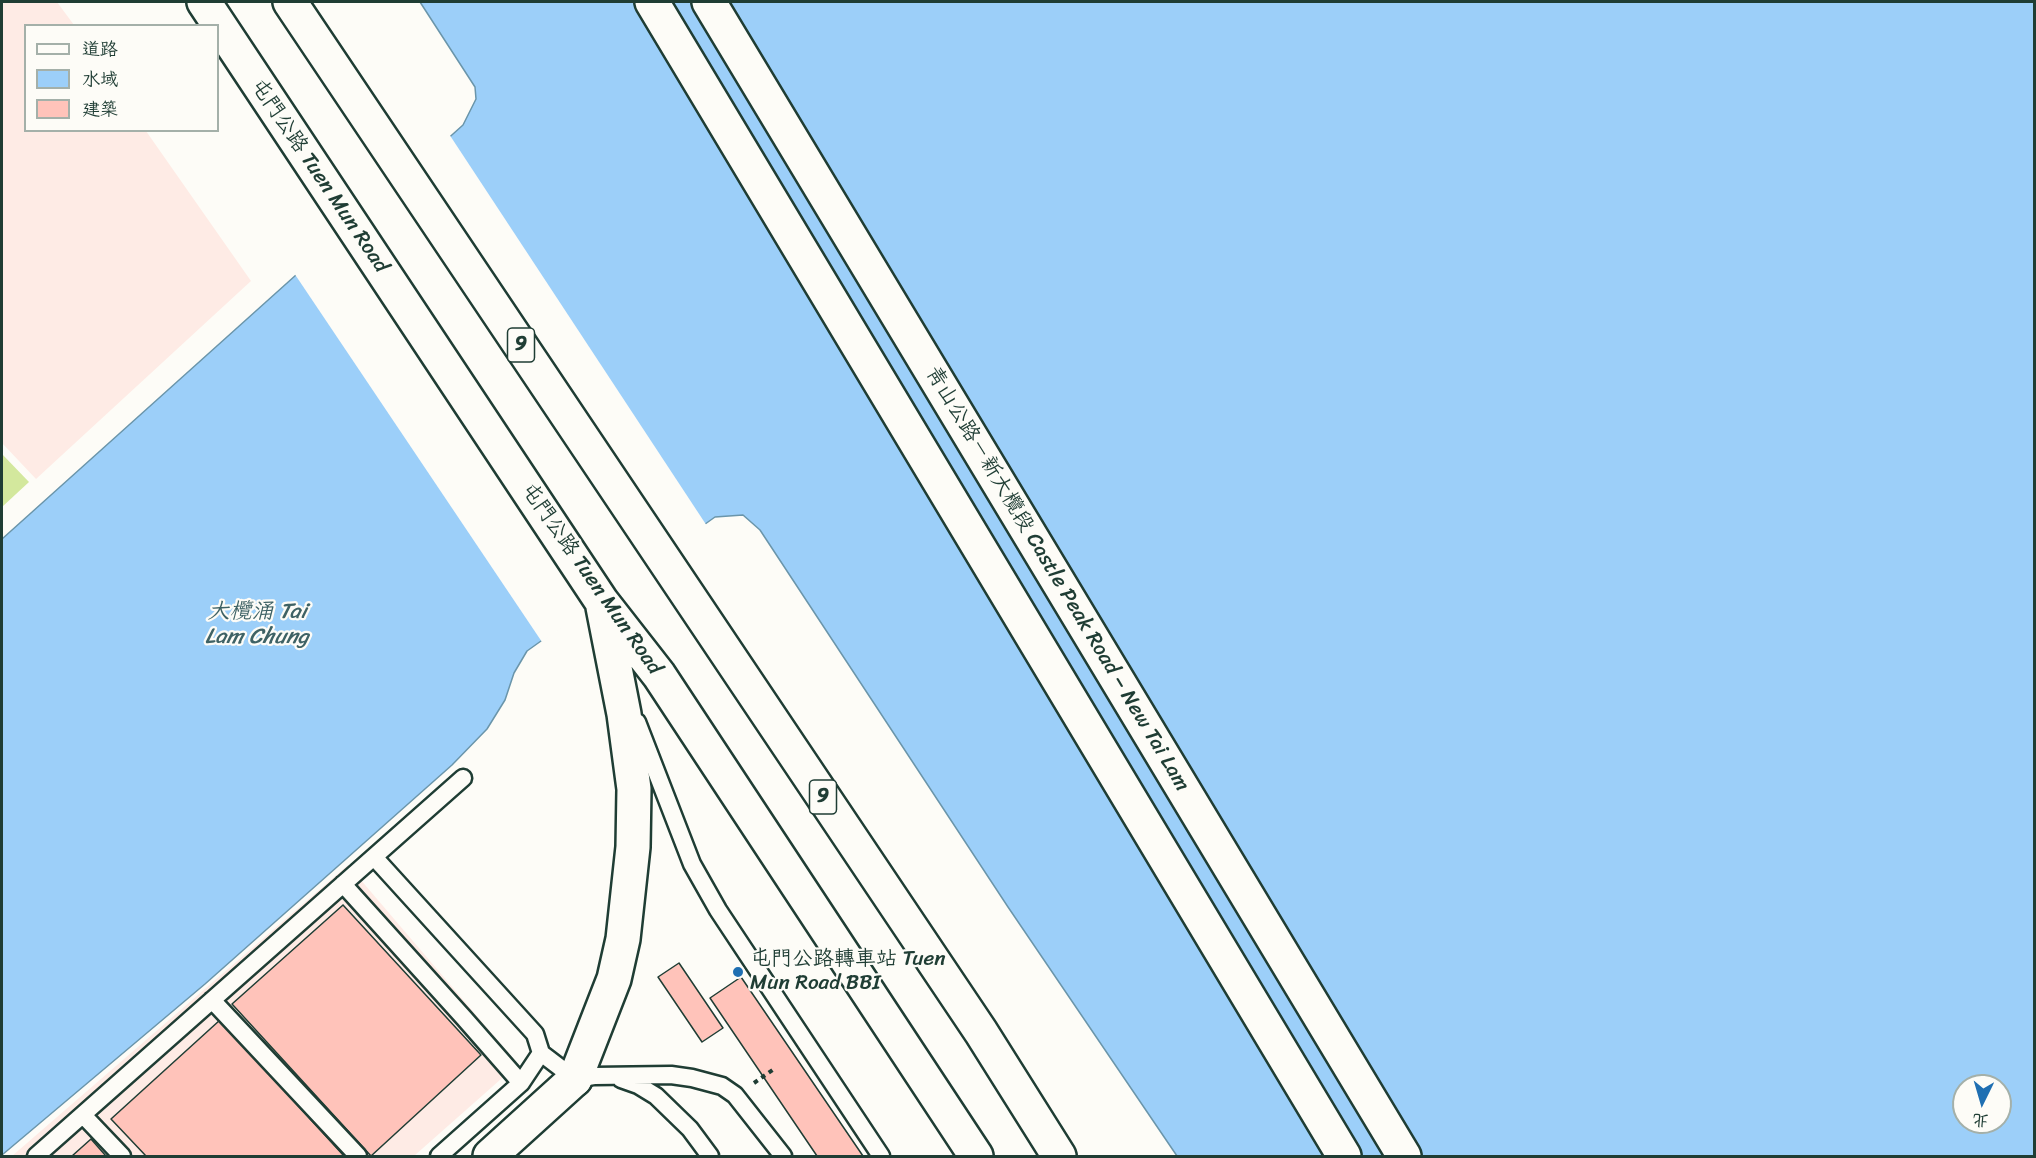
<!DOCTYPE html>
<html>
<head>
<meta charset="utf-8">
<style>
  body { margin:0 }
  #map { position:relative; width:2036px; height:1158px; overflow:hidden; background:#fdfcf7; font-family:Sriracha,"LXGW WenKai TC",sans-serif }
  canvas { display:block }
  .frame { position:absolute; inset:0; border:3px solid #1f3d34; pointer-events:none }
  .legend { position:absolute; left:24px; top:24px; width:195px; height:108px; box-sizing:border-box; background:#fdfcf7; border:2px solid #a4b0a9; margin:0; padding:8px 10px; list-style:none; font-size:18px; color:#1f3d34 }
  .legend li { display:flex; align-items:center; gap:12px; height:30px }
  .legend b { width:30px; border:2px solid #a4b0a9 }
  .north { position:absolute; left:1952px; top:1074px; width:60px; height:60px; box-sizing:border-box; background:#fdfcf7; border:2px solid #a4b0a9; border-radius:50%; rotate:185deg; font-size:16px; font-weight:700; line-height:24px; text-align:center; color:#1f3d34 }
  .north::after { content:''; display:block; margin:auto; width:21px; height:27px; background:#1f6fb2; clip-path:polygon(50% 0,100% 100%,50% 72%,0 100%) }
</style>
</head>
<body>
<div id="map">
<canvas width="2036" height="1158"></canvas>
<div class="frame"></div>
<ul class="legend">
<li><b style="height:8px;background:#fdfcf7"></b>道路</li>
<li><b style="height:16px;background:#9ccff9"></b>水域</li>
<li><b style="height:16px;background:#ffc3ba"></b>建築</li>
</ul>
<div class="north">北</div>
</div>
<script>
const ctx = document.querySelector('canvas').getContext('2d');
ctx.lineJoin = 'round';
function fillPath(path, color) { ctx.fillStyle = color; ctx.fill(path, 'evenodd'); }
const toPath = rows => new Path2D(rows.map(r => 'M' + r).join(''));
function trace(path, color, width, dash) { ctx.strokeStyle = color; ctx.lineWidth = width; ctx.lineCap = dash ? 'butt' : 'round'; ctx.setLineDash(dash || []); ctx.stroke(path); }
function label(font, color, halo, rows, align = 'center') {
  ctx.font = font + ' Sriracha,"LXGW WenKai TC",sans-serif'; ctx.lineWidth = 4.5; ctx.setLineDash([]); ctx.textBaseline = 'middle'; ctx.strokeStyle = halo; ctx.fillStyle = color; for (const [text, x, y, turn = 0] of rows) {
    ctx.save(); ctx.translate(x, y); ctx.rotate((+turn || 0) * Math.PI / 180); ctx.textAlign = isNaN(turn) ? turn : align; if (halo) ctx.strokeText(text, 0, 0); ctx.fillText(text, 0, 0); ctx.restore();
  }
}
const built = toPath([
  [2,2,57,2,74,25,26,26,26,130,146,131,251,281,36,479,2,443],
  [348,865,518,1064,414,1156,12,1156]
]);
const green = toPath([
  [2,454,29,482,2,507]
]);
const water = toPath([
  [420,2,2034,2,2034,1156,1177,1156,1008,907,760,530,743,515,715,517,527,651,514,673,505,700,487,729,452,765,205,984,2,1155,2,539,463,125,476,99,475,87,420,2],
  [1964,1086,2000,1086,2000,1122,1964,1122,1964,1086]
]);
const pier = toPath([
  [449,134,707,526,542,642,294,273]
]);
const building = toPath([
  [343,905,481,1055,371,1156,232,1004,343,905],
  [679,963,723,1028,702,1042,658,977,679,963],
  [741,977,863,1156,817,1156,710,998,741,977],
  [220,1020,344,1156,146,1156,111,1119,220,1020],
  [91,1139,106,1156,72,1156,91,1139]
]);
const path = toPath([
  [754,1083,774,1069]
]);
const service = toPath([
  [637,722,692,864,718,910,881,1156],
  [374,857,535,1034,541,1053,575,1079,594,1076,671,1075,692,1078,722,1086,735,1095,783,1156],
  [343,884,464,1018,521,1083],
  [212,1000,358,1156],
  [621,1079,638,1085,656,1096,690,1129,710,1156],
  [83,1115,122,1156],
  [36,1156,463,778],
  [439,1156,521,1083,541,1053]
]);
const secondary = toPath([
  [490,1156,575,1079]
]);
const primary = toPath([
  [652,2,1344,1156],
  [709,2,1404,1156]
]);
const motorway = toPath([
  [204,2,602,602,659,675,976,1156],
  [290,2,981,1032,1059,1156],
  [575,1079,614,979,623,939,633,847,634,789,624,714,603,607]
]);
const markers = [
  [738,972,6,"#1f6fb2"]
];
const shields = [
  [521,345,27],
  [823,797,27]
];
const shieldNames = [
  ["9",521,345],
  ["9",823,797]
];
const streetNames = [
  ["屯門公路 Tuen Mun Road",319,176,56],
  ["屯門公路 Tuen Mun Road",591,579,55],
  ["青山公路－新大欖段 Castle Peak Road – New Tai Lam",1057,579,59]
];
const poiNames = [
  ["屯門公路轉車站 Tuen",750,960],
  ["Mun Road BBI",750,984]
];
const waterNames = [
  ["大欖涌 Tai",257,612],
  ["Lam Chung",257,637]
];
fillPath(built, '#feebe5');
fillPath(green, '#d3e89d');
fillPath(water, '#9ccff9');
trace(water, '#6a95aa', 1.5);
fillPath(pier, '#fdfcf7');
fillPath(building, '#ffc3ba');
trace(building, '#1f3d34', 1.5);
trace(service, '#1f3d34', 21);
trace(secondary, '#1f3d34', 38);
trace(primary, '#1f3d34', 38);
trace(motorway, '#1f3d34', 38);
trace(path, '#1f3d34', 4, [4.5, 4.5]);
trace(service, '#fdfcf7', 16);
trace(secondary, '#fdfcf7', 33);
trace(primary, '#fdfcf7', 33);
trace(motorway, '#fdfcf7', 33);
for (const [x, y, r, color] of markers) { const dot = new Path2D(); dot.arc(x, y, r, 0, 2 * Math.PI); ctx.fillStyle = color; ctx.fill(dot); trace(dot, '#fdfcf7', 2); }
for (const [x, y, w] of shields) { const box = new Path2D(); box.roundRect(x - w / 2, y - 17, w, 34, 4.5); ctx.fillStyle = '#fdfcf7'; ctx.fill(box); trace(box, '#1f3d34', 1.5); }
label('bold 20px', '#1f3d34', null, shieldNames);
label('21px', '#1f3d34', '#fdfcf7', streetNames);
label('21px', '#1f3d34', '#fdfcf7', poiNames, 'left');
label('italic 22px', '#3e6265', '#fdfcf7', waterNames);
</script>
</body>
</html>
